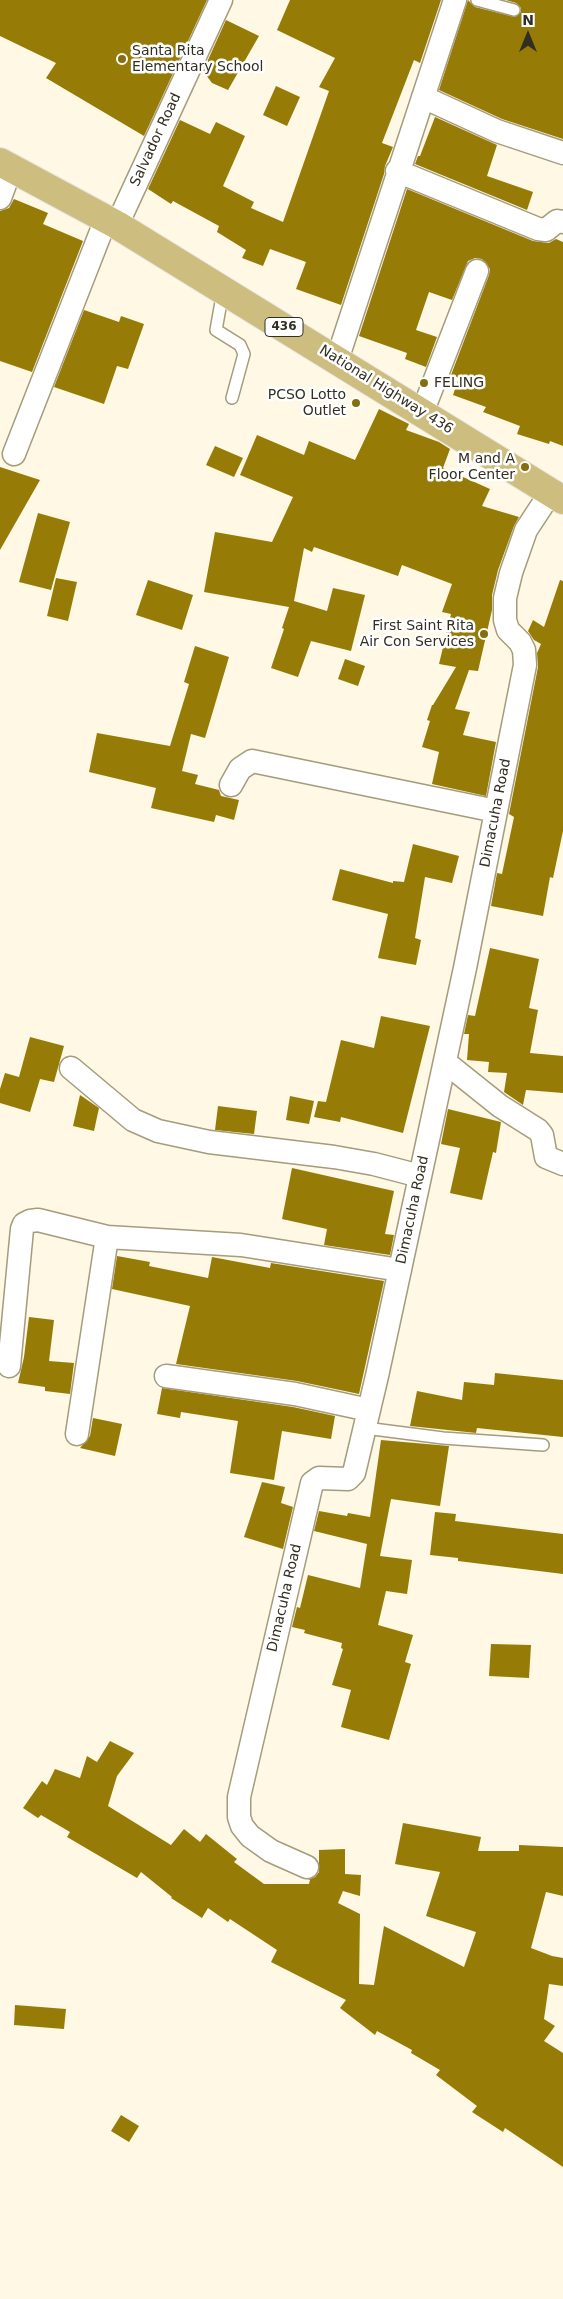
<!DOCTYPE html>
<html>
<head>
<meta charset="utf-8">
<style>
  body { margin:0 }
  #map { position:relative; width:563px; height:2299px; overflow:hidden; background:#fef8e4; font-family:"DejaVu Sans",sans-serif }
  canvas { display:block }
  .north { position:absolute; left:503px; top:10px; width:50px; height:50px; -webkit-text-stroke:4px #fff; paint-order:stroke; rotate:0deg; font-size:14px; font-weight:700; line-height:20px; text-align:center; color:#322e21 }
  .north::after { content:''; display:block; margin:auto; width:18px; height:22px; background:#322e21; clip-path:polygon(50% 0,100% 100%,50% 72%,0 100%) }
</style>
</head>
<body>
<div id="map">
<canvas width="563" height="2299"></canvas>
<div class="north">N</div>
</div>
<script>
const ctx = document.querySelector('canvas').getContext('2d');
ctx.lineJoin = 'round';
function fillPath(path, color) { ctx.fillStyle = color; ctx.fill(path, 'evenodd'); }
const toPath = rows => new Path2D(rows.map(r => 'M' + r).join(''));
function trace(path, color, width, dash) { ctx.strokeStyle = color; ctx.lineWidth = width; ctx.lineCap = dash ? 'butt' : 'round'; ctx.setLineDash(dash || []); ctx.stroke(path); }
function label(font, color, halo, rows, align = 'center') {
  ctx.font = font + ' "DejaVu Sans",sans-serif'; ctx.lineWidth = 5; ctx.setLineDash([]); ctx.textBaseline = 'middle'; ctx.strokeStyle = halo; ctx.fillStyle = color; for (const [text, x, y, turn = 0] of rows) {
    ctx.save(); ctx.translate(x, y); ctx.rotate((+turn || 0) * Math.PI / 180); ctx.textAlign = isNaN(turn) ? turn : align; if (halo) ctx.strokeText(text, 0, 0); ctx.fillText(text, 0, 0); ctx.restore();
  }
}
const building = toPath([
  [0,0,207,0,144,136,46,78,56,63,0,36],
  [290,0,441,0,420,63,414,60,382,143,393,147,385,166,384,174,341,305,296,289,306,262,270,249,263,266,242,258,246,250,217,232,219,226,173,201,171,204,148,189,180,120,210,134,216,122,245,136,223,186,254,202,251,208,283,222,329,91,319,87,335,58,277,30],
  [468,0,475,7,515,17,521,12,521,8,516,3,506,0,563,0,563,139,502,119,439,90],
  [226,20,259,36,228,90,212,83,203,71],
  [276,86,300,97,287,126,263,115],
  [435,117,497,145,487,176,533,192,527,210,415,164,418,156,420,156],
  [407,189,533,241,549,243,556,239,563,242,563,446,550,441,549,444,517,434,520,426,483,412,486,407,453,395,459,378,451,375,489,275,490,269,482,259,475,258,468,261,452,300,429,292,416,330,437,337,426,367,405,359,407,353,359,336],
  [14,199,48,213,43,224,83,241,32,372,0,361,0,211,9,208],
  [84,310,119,322,121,316,144,324,128,369,117,366,104,404,54,387],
  [379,409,409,424,406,430,439,442,450,449,443,468,490,489,482,506,519,517,514,526,498,570,492,595,492,610,478,671,469,670,455,709,470,712,463,735,496,742,486,796,432,784,439,752,422,747,430,721,427,720,432,705,433,705,456,667,439,664,451,614,442,612,452,584,402,565,398,576,314,547,312,552,304,548,294,601,327,611,333,588,365,595,351,651,311,641,298,677,271,668,284,629,282,628,289,607,204,592,215,532,272,542,293,497,240,475,257,435,304,455,309,441,355,460],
  [215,446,243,458,234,477,206,465],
  [0,467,40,480,0,550],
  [38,513,70,522,51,590,19,582],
  [56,578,77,582,68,621,47,616],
  [148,580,193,595,182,630,136,615],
  [560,580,563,581,563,831,553,878,550,877,543,916,491,906,497,873,502,874,514,817,509,814,538,667,537,653,541,644,534,640,528,631,533,620,544,627],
  [195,646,229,657,205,738,191,734,182,771,198,775,195,784,219,790,221,796,239,800,234,820,216,815,214,822,151,808,156,788,89,772,97,733,170,746,189,684,184,682],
  [345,659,365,666,358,686,338,679],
  [413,844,459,856,452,883,425,877,415,938,421,940,416,965,378,958,388,914,332,900,340,869,393,883,393,881,404,882],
  [490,948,539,959,529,1008,538,1010,530,1053,563,1056,563,1093,526,1090,523,1105,504,1092,507,1073,488,1072,489,1062,467,1060,469,1034,464,1034,468,1015,475,1016],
  [381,1016,430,1026,403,1133,341,1117,340,1122,314,1117,318,1101,326,1102,341,1040,374,1048],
  [30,1037,64,1046,54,1082,40,1079,30,1112,0,1103,0,1089,5,1073,19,1077],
  [80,1095,99,1108,94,1131,73,1126],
  [290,1096,314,1101,309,1124,286,1120],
  [218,1106,257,1111,254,1134,215,1130],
  [448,1109,501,1122,496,1153,493,1152,482,1200,450,1193,460,1148,441,1144],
  [292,1168,394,1191,385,1234,394,1235,390,1255,324,1245,327,1229,282,1219],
  [117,1256,150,1262,149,1266,208,1278,212,1257,270,1268,271,1263,384,1281,359,1394,297,1381,176,1364,190,1306,112,1289],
  [29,1317,54,1320,49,1361,74,1363,70,1394,45,1391,45,1387,18,1383,24,1357],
  [495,1373,563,1380,563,1437,477,1428,476,1433,410,1426,417,1391,462,1400,464,1382,494,1385],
  [162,1388,293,1407,335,1416,331,1439,282,1431,274,1480,230,1473,238,1421,181,1412,180,1418,157,1414],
  [93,1418,122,1424,115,1456,80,1448,90,1436],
  [381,1440,449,1446,440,1506,391,1499,380,1556,412,1560,407,1594,386,1591,378,1625,413,1635,405,1662,411,1664,389,1740,341,1727,351,1690,332,1685,343,1649,341,1648,342,1643,304,1633,305,1630,292,1627,297,1607,300,1608,308,1575,360,1588,367,1544,314,1531,319,1511,347,1516,348,1513,370,1517],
  [262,1482,285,1487,281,1503,293,1507,283,1549,244,1537],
  [435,1512,456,1514,455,1521,563,1534,563,1574,458,1561,458,1558,430,1555],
  [491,1644,531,1645,529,1678,489,1676],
  [110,1741,134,1753,117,1776,108,1806,171,1845,184,1829,200,1842,206,1834,237,1859,234,1862,264,1884,309,1884,310,1880,308,1880,315,1877,319,1872,319,1850,345,1849,345,1874,361,1875,360,1896,343,1891,338,1903,360,1914,359,1984,374,1985,384,1926,464,1967,476,1932,426,1916,440,1872,395,1864,403,1823,481,1837,478,1851,519,1851,519,1845,563,1847,563,1896,546,1892,531,1948,552,1956,563,1958,563,1986,549,1984,544,2019,555,2026,544,2041,563,2053,563,2167,505,2128,503,2132,472,2112,477,2106,436,2075,440,2070,411,2053,412,2050,377,2031,375,2035,340,2008,346,2000,271,1962,277,1950,230,1919,228,1922,208,1908,202,1918,171,1898,172,1897,141,1872,137,1878,67,1837,70,1832,41,1815,38,1818,23,1808,42,1781,47,1785,55,1769,80,1778,87,1756,97,1762],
  [15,2005,66,2009,64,2029,14,2025],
  [121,2115,139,2126,129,2142,111,2131]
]);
const service = toPath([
  [477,0,514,10],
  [223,291,216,330,240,345,244,354,232,398],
  [365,1428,443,1438,543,1445]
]);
const minor = toPath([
  [423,97,497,131,563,153],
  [397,171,538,229,546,230,557,221,563,222],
  [0,198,11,168],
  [117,225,221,0],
  [337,360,455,0],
  [422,413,477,271],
  [14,454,106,219],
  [231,785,240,769,252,761,496,811],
  [445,1062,500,1106,538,1130,542,1135,546,1157,563,1164],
  [71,1068,133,1120,158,1131,209,1142,334,1157,374,1164,420,1176],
  [9,1366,22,1229,24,1224,30,1221,38,1220,107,1237,241,1245,400,1270],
  [166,1376,295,1394,369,1410],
  [77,1434,107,1237],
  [307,1867,271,1851,250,1836,242,1826,239,1817,239,1797,312,1483,319,1478,348,1479,354,1473,377,1376,465,968,525,665,524,650,520,642,508,630,505,620,505,598,511,573,526,530,551,492]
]);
const primary = toPath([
  [0,162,117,225,563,500]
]);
const markers = [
  [122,59,5,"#856e0d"],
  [424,383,5,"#856e0d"],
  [356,403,5,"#856e0d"],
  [525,467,5,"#856e0d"],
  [484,634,5,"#856e0d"]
];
const shields = [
  [284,327,38]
];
const shieldNames = [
  ["436",284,327]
];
const poiNames = [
  ["Santa Rita",132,51,"left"],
  ["Elementary School",132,67,"left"],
  ["FELING",434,383,"left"],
  ["PCSO Lotto",346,395],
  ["Outlet",346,411],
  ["M and A",515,459],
  ["Floor Center",515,475],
  ["First Saint Rita",474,626],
  ["Air Con Services",474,642]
];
const streetNames = [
  ["Salvador Road",156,140,-65],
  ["National Highway 436",386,390,32],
  ["Dimacuha Road",496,813,-79],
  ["Dimacuha Road",413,1210,-78],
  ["Dimacuha Road",285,1598,-77]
];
fillPath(building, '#967c06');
trace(service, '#a59c7c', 14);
trace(minor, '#a59c7c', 25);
trace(primary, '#e2e2e0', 30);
trace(service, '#fff', 11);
trace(minor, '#fff', 22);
trace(primary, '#cdbd7e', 28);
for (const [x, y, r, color] of markers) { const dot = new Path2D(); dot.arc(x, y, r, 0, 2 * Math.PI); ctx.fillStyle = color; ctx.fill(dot); trace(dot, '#fff', 2); }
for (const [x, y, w] of shields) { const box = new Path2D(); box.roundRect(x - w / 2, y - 9.5, w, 19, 4); ctx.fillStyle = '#fff'; ctx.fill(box); trace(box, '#322e21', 1); }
label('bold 12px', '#322e21', null, shieldNames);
label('14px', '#322e21', '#fff', poiNames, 'right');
label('14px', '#322e21', '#fff', streetNames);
</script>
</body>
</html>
